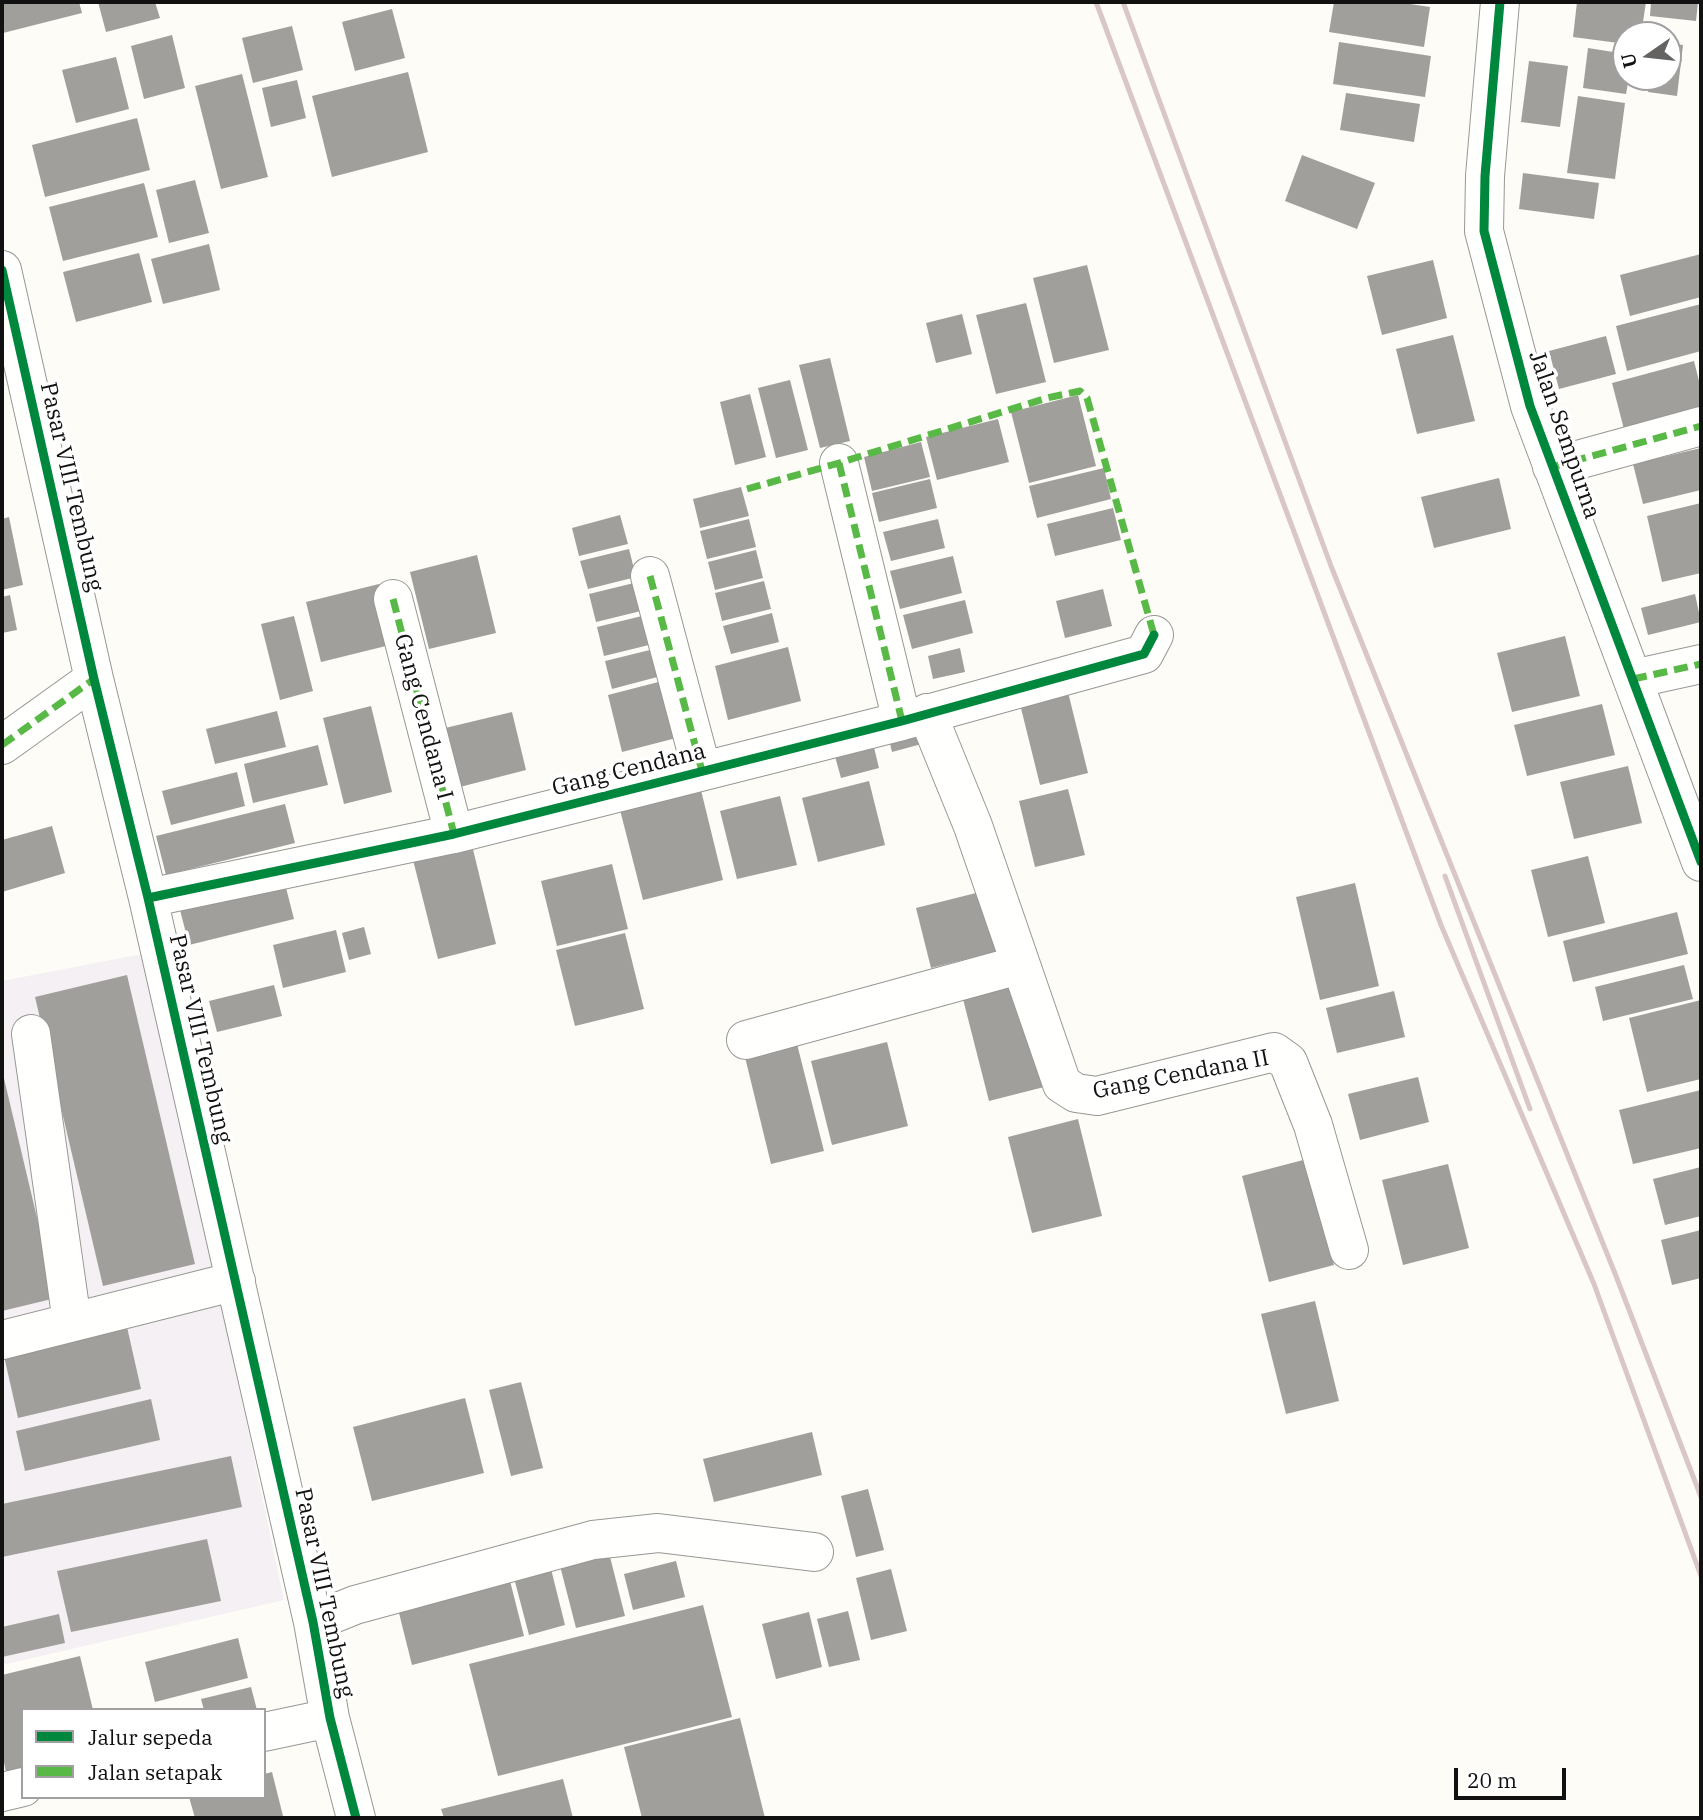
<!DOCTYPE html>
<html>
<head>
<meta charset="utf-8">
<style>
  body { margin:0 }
  #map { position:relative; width:1703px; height:1820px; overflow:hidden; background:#fdfcf7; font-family:"IBM Plex Serif",serif }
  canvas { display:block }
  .frame { position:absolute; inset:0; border:4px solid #111; pointer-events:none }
  .legend { position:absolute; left:21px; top:1708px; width:245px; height:91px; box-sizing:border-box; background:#fff; border:2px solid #a0a0a0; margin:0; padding:9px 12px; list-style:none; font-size:21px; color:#111 }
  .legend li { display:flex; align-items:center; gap:14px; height:35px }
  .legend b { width:35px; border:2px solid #a0a0a0 }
  .north { position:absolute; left:1612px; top:21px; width:70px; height:70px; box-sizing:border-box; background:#fff; border:2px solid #a0a0a0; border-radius:50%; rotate:256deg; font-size:19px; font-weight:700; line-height:28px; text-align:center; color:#111 }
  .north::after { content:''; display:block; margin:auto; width:24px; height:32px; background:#646362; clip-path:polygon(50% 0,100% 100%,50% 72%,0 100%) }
  .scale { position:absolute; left:1454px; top:1768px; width:112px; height:32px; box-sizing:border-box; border:4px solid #111; border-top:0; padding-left:9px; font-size:21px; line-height:24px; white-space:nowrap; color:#111; -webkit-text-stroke:5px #fff; paint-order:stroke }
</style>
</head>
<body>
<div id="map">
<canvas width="1703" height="1820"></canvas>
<div class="frame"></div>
<ul class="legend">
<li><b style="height:9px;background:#00873e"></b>Jalur sepeda</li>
<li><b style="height:9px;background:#58b947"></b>Jalan setapak</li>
</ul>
<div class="north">U</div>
<div class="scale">20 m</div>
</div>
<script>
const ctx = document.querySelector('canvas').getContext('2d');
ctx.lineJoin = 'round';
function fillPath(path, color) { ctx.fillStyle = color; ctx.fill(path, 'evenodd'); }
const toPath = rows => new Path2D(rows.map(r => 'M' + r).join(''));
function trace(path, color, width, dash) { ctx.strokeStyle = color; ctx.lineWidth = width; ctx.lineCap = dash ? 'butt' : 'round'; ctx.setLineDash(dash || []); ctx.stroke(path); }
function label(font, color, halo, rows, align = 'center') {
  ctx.font = font + ' "IBM Plex Serif",serif'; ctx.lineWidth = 7; ctx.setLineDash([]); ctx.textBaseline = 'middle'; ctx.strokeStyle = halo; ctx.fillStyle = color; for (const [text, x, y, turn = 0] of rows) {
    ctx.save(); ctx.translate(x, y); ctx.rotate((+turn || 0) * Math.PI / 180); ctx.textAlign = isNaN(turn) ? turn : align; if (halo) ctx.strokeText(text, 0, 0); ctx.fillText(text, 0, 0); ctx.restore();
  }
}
const industrial = toPath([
  [147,953,284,1600,2,1665,2,981]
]);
const building = toPath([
  [2,2,79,2,82,13,3,33],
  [98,2,155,2,160,18,106,32],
  [1334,2,1397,2,1430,7,1424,47,1329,32],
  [1577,2,1646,2,1641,35,1626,35,1626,44,1573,37],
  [1651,2,1698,2,1696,21,1650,16],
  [392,9,405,58,355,71,342,22],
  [292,26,303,70,253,83,242,38],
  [172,35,185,88,144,99,131,46],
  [1339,42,1431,56,1425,97,1333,84],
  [1668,43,1683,45,1677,96,1648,92,1650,77,1668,77],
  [1588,48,1626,54,1626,77,1629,77,1626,94,1583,88],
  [116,57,129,109,76,123,62,70],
  [1529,61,1568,66,1560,127,1521,122],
  [408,72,428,152,332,177,312,96],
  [242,74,268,177,221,189,195,86],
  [297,80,306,118,271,127,262,88],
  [1346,93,1420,104,1414,142,1340,130],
  [1578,96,1625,103,1615,179,1567,173],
  [137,118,150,170,45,197,32,145],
  [1302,155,1375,183,1357,229,1285,201],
  [1523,173,1599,183,1594,219,1519,209],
  [195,180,209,233,169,243,156,190],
  [144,183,158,237,63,261,49,207],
  [209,244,220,290,163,304,151,259],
  [139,253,152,302,76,322,63,272],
  [1701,254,1701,297,1630,316,1620,275],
  [1433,260,1447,318,1382,335,1367,276],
  [1087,265,1109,350,1054,363,1033,278],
  [1026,303,1046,382,996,394,976,315],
  [1701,304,1701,351,1627,371,1616,326],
  [962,314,972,354,936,363,926,323],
  [1453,335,1475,421,1417,434,1396,349],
  [1606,336,1616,374,1559,389,1549,351],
  [830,358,850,441,820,448,799,365],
  [1694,361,1701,389,1701,417,1626,437,1612,383],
  [790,380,808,450,776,458,758,388],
  [750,394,766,457,735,465,720,402],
  [1078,395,1096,466,1029,483,1011,412],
  [998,419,1009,462,937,480,926,437],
  [921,442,930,477,872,491,864,457],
  [1701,448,1701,490,1643,504,1633,464],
  [1104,468,1111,499,1037,518,1029,486],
  [1499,478,1511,529,1434,548,1421,497],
  [930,479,937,508,879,522,872,493],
  [741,487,749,516,700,528,693,499],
  [1701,503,1701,573,1662,582,1647,516],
  [1113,508,1121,540,1055,556,1047,524],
  [620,515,628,544,579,556,572,528],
  [9,517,23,585,2,590,2,519],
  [749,519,756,547,707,559,700,531],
  [938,519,945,548,891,561,883,532],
  [629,549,636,577,588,589,580,561],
  [756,550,763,578,715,590,708,562],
  [477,555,496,633,429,649,410,572],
  [953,556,962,593,900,609,890,571],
  [764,581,771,609,722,621,715,593],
  [638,582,645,610,596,622,589,594],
  [379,584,394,644,321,662,306,602],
  [1103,589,1112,626,1065,638,1056,601],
  [1695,594,1701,622,1648,635,1641,608],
  [10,595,17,630,2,633,2,597],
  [965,600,973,633,912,649,903,615],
  [772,613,779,642,731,654,723,626],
  [646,615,653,644,604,656,597,627],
  [294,616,313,691,280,700,261,624],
  [1565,636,1580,696,1512,712,1497,653],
  [788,647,801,701,728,720,715,666],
  [960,648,965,672,933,679,928,656],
  [654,649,661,676,612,689,605,661],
  [670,679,684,736,622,752,608,695],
  [1066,684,1088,773,1040,785,1018,696],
  [1602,704,1615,755,1527,776,1514,725],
  [371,706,392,792,344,804,323,718],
  [277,711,286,747,215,764,206,729],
  [512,712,526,770,456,788,441,729],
  [924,722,929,742,892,752,887,731],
  [870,731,879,768,841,778,831,742],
  [318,745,328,785,253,803,244,764],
  [1628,766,1642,823,1574,839,1560,782],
  [237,772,245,806,171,825,162,791],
  [869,781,885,845,818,862,802,798],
  [699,782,723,880,643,900,618,802],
  [1068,789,1085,855,1035,867,1019,801],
  [780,796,797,865,737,879,720,811],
  [285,804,295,843,166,875,156,836],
  [52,826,65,873,2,892,2,840],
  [470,837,496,944,438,959,411,852],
  [1588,856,1605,923,1548,937,1531,870],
  [612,864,628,929,557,946,541,881],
  [284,880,294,919,189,945,179,906],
  [1355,883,1379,986,1320,1000,1296,897],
  [988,890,1003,950,931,968,916,908],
  [1677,912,1688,954,1573,982,1563,941],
  [364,927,371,954,349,960,342,933],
  [336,930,346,972,283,988,273,945],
  [625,933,644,1009,575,1026,556,950],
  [1684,965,1693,999,1603,1021,1595,987],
  [127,975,195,1264,103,1286,35,997],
  [1023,984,1048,1086,989,1101,963,999],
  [274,985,282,1016,217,1032,209,1001],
  [1394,991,1405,1037,1337,1053,1326,1008],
  [1701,1000,1701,1079,1647,1092,1629,1018],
  [796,1040,824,1151,771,1164,744,1053],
  [887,1042,908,1126,832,1145,811,1061],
  [2,1070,56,1298,2,1311],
  [1418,1077,1429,1122,1360,1140,1348,1094],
  [1701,1090,1701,1148,1633,1164,1619,1110],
  [1078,1119,1102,1216,1032,1233,1008,1137],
  [1307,1159,1334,1265,1269,1282,1242,1176],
  [1448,1164,1469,1248,1403,1265,1382,1180],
  [1701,1167,1701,1216,1665,1225,1653,1179],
  [1701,1230,1701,1278,1672,1285,1661,1240],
  [1315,1301,1339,1401,1286,1414,1261,1314],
  [127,1327,141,1389,18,1418,4,1356],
  [521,1382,543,1468,511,1476,489,1390],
  [465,1398,484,1473,372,1501,353,1427],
  [151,1399,160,1440,25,1471,16,1431],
  [812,1432,822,1475,714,1502,703,1459],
  [231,1456,242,1507,2,1557,2,1504],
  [868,1489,884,1550,856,1557,841,1496],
  [207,1539,221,1601,71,1632,57,1571],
  [607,1545,625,1616,576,1628,558,1558],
  [676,1561,685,1597,633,1610,624,1574],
  [551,1569,565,1625,529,1635,514,1578],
  [891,1569,907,1631,871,1640,856,1578],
  [508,1573,524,1636,412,1665,396,1601],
  [703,1605,732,1717,498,1776,469,1664],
  [848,1611,860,1660,829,1667,817,1619],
  [809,1612,822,1667,776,1679,762,1624],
  [59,1614,65,1643,2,1657,2,1627],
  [238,1638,248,1678,155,1702,145,1662],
  [80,1656,93,1710,23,1710,23,1768,6,1772,2,1753,2,1675],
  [251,1687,257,1710,204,1710,201,1699],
  [740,1718,765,1818,642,1818,624,1747],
  [272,1772,283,1816,272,1818,195,1818,189,1797,264,1797,264,1774],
  [563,1779,573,1818,444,1818,441,1809]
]);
const minor = toPath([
  [1500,2,1485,176,1484,231,1530,406,1701,862],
  [2,270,94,679,148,898,313,1622,330,1718,356,1818],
  [839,463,902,721],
  [1552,467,1701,426],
  [650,576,702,771],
  [393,599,454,834],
  [1633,679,1701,664],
  [927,713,973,826,1062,1084,1076,1093,1097,1096,1274,1052,1288,1062,1313,1125,1349,1250],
  [2,745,94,679],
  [148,898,454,834,902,721,1144,654,1154,635],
  [31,1034,72,1322],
  [746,1040,1019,965],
  [2,1340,236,1281],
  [313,1622,355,1605,593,1540,658,1533,814,1552],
  [264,1732,330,1718],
  [2,1792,23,1787]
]);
const rail = toPath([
  [1096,2,1441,925,1594,1284,1701,1576],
  [1123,2,1331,566,1616,1276,1701,1497],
  [1445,876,1530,1109]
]);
const quiet = toPath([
  [839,463,902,721],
  [1552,467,1701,426],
  [747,489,839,463,1047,398,1080,391,1087,398,1154,635],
  [650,576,702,771],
  [393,599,454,834],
  [1633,679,1701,664],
  [2,745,94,679]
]);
const cycleway = toPath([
  [1500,2,1485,176,1484,231,1530,406,1701,862],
  [2,270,94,679,148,898,313,1622,330,1718,356,1818],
  [148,898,454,834,902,721,1144,654,1154,635]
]);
const streetNames = [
  ["Jalan Sempurna",1564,435,71],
  ["Pasar VIII Tembung",71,487,77],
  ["Gang Cendana I",423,717,75],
  ["Gang Cendana",629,770,-14],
  ["Pasar VIII Tembung",200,1039,77],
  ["Gang Cendana II",1181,1075,-11],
  ["Pasar VIII Tembung",324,1593,78]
];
fillPath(industrial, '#f5f0f3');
fillPath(building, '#a19f9c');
trace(minor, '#979795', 40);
trace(minor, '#fffffe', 38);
trace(rail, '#d9c6c7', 5);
trace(quiet, '#58b947', 7, [14, 7]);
trace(cycleway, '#00873e', 9);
label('23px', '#111', '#fff', streetNames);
</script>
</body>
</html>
